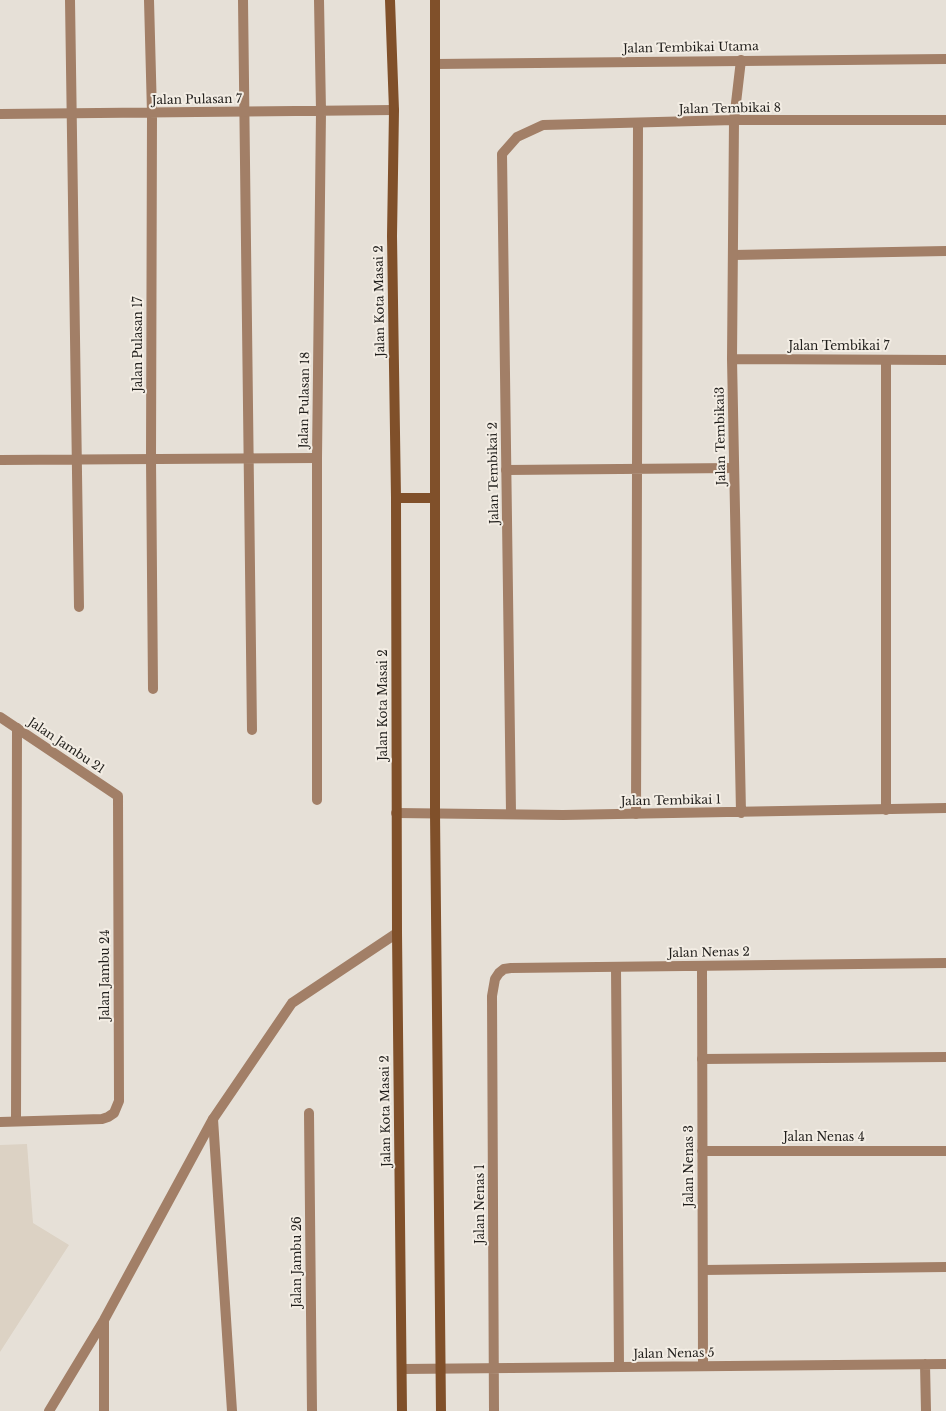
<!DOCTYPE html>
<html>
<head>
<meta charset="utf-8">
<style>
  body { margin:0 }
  canvas { display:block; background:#e6e0d7 }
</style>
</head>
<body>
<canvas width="946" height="1411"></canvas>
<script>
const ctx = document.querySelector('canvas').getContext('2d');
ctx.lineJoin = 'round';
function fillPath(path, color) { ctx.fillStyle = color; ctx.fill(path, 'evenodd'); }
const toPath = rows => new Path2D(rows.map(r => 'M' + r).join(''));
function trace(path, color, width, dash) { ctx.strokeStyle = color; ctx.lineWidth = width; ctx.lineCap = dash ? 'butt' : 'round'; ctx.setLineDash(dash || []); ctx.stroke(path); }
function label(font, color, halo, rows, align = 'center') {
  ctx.font = font + ' "Libre Baskerville",serif'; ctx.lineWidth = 4; ctx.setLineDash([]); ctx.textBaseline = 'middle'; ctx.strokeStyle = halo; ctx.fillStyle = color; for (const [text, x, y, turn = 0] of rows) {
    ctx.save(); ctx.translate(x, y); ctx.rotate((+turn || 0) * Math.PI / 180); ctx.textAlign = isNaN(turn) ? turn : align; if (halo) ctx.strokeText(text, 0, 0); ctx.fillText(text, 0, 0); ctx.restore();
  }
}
const built = toPath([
  [27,1144,33,1223,69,1245,0,1352,0,1145]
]);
const service = toPath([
  [70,0,79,607],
  [243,0,252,730],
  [733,255,946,251],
  [886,360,886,810],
  [0,460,317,458],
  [506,470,734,468],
  [636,814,638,123],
  [616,967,619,1367],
  [702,1059,946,1057],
  [213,1119,232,1411],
  [16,1121,17,728],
  [703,1270,946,1267]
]);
const minor = toPath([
  [149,0,152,113,151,459,153,689],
  [741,60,734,120,732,359,741,813],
  [0,114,394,110],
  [732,359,946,360],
  [0,717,118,796,119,1101,114,1113,108,1117,102,1119,0,1122],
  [317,800,317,458,321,111,319,0],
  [396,813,563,815,946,808],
  [511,813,502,154,517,137,543,125,734,120,946,120],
  [702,966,703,1366],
  [309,1113,312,1411],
  [702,1151,946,1151],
  [104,1321,104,1411],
  [925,1364,926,1411],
  [402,1369,946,1364],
  [49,1411,104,1320,213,1119,292,1003,397,933],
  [494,1411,492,996,495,979,499,973,504,969,511,968,946,963]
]);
const tertiary = toPath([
  [435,64,946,59]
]);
const secondary = toPath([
  [390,0,394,110,392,236,396,498,397,933,402,1411],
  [435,0,435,813,441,1411],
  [396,498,435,498]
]);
const streetNames = [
  ["Jalan Tembikai Utama",691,48,-1],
  ["Jalan Pulasan 7",197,100,-1],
  ["Jalan Tembikai 8",730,109,-1],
  ["Jalan Kota Masai 2",380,301,-91],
  ["Jalan Pulasan 17",139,344,-90],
  ["Jalan Tembikai 7",839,347],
  ["Jalan Pulasan 18",305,400,-89],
  ["Jalan Tembikai3",721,436,-91],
  ["Jalan Tembikai 2",494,473,-91],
  ["Jalan Kota Masai 2",384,705,-90],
  ["Jalan Jambu 21",66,746,34],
  ["Jalan Tembikai 1",671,801,-1],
  ["Jalan Nenas 2",709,953,-1],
  ["Jalan Jambu 24",106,975,-90],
  ["Jalan Kota Masai 2",386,1111,-91],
  ["Jalan Nenas 4",824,1138],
  ["Jalan Nenas 3",690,1166,-90],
  ["Jalan Nenas 1",481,1204,-90],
  ["Jalan Jambu 26",298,1262,-90],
  ["Jalan Nenas 5",674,1354,-1]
];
fillPath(built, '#dcd2c4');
trace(service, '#a27f67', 10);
trace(minor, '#a27f67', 10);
trace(tertiary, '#a27f67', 10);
trace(secondary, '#80502a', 10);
label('12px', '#201e1b', '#f3ede4', streetNames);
</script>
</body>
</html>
